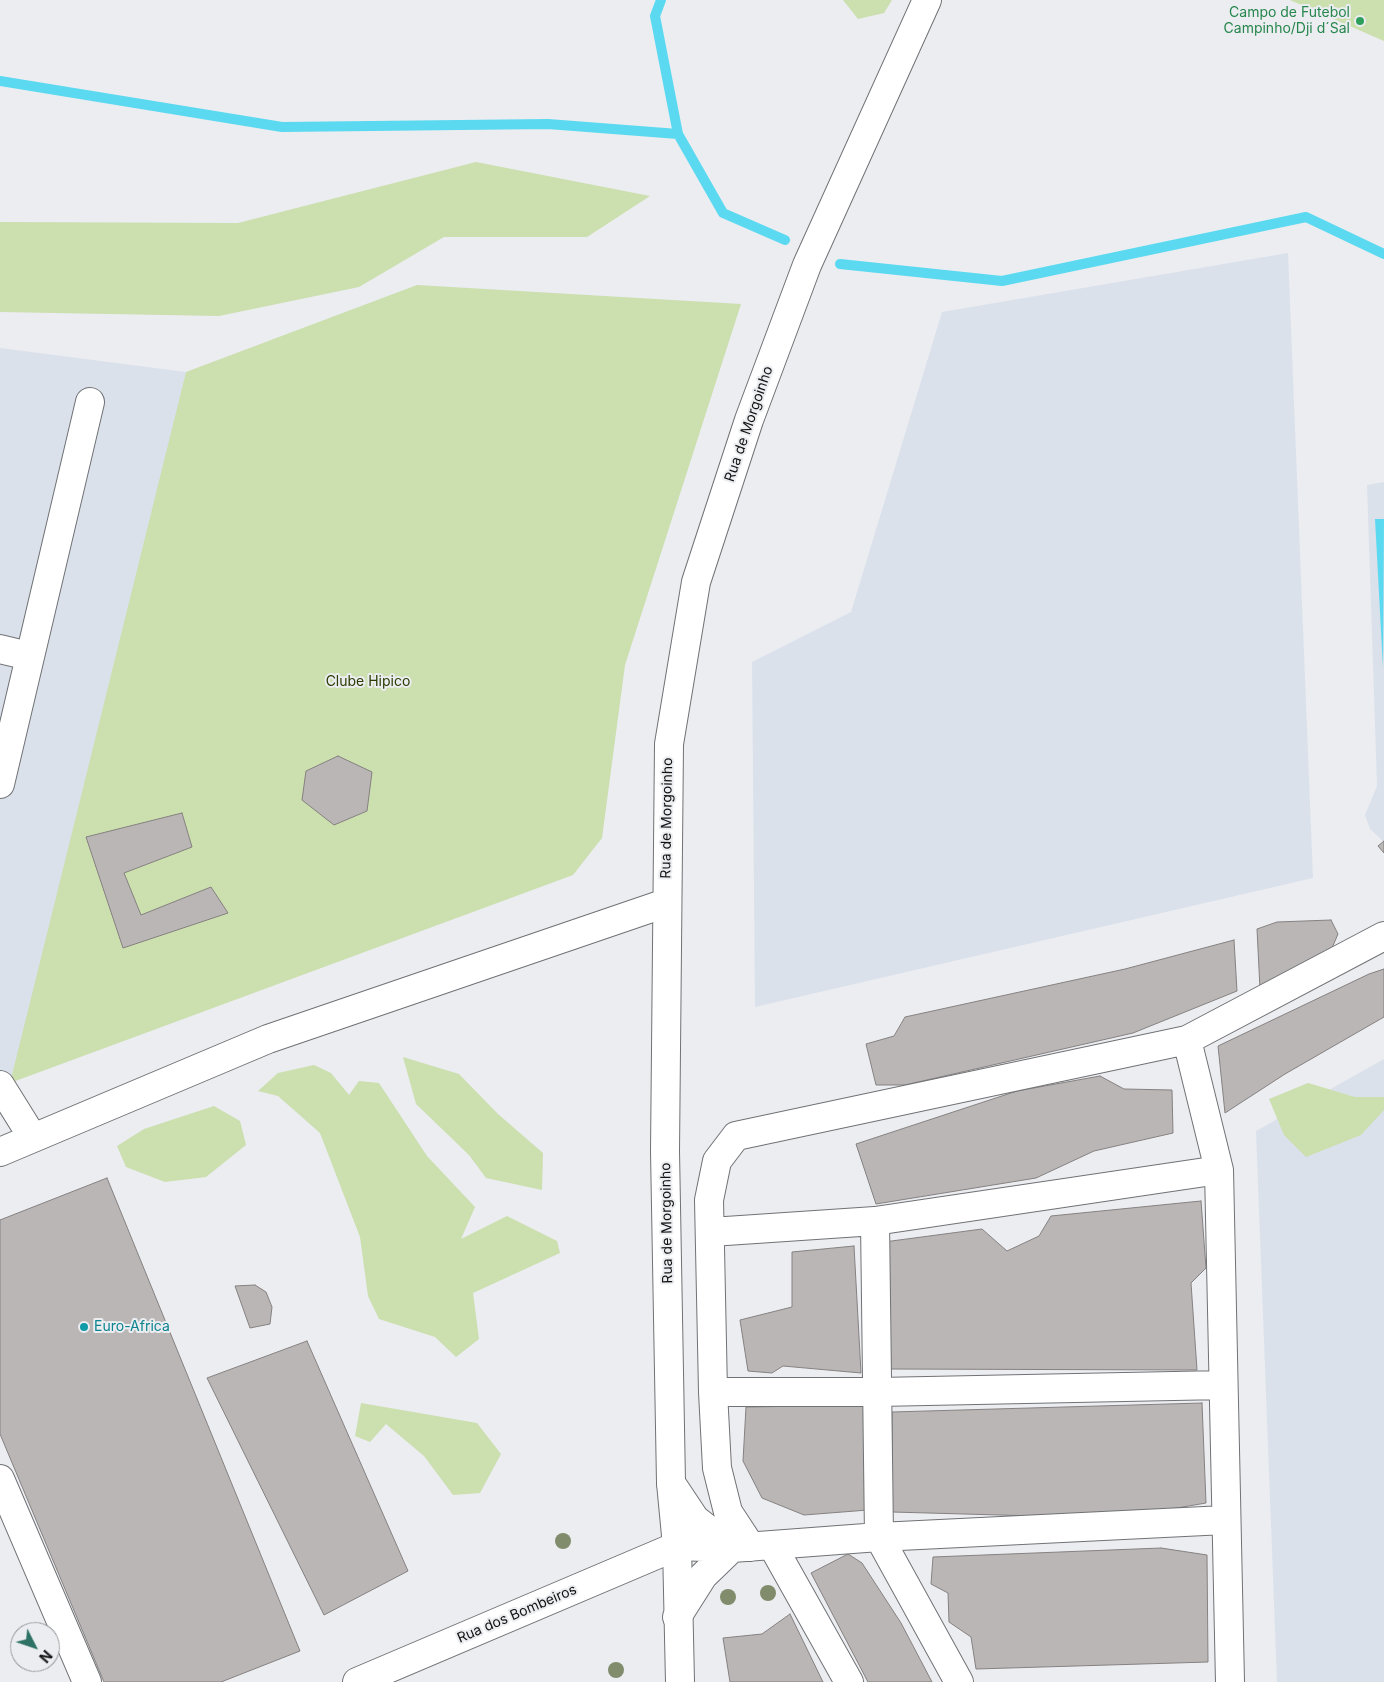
<!DOCTYPE html>
<html>
<head>
<meta charset="utf-8">
<style>
  body { margin:0 }
  #map { position:relative; width:1384px; height:1682px; overflow:hidden; background:#ebedf1; font-family:Inter,sans-serif }
  canvas { display:block }
  .north { position:absolute; left:10px; top:1622px; width:50px; height:50px; box-sizing:border-box; background:#ebedf1; border:1px solid #949598; border-radius:50%; rotate:131deg; font-size:14px; font-weight:700; line-height:20px; text-align:center; color:#121213 }
  .north::after { content:''; display:block; margin:auto; width:18px; height:22px; background:#2e7265; clip-path:polygon(50% 0,100% 100%,50% 72%,0 100%) }
</style>
</head>
<body>
<div id="map">
<canvas width="1384" height="1682"></canvas>
<div class="north">N</div>
</div>
<script>
const ctx = document.querySelector('canvas').getContext('2d');
ctx.lineJoin = 'round';
function fillPath(path, color) { ctx.fillStyle = color; ctx.fill(path, 'evenodd'); }
const toPath = rows => new Path2D(rows.map(r => 'M' + r).join(''));
function trace(path, color, width, dash) { ctx.strokeStyle = color; ctx.lineWidth = width; ctx.lineCap = dash ? 'butt' : 'round'; ctx.setLineDash(dash || []); ctx.stroke(path); }
function label(font, color, halo, rows, align = 'center') {
  ctx.font = font + ' Inter,sans-serif'; ctx.lineWidth = 4; ctx.setLineDash([]); ctx.textBaseline = 'middle'; ctx.strokeStyle = halo; ctx.fillStyle = color; for (const [text, x, y, turn = 0] of rows) {
    ctx.save(); ctx.translate(x, y); ctx.rotate((+turn || 0) * Math.PI / 180); ctx.textAlign = isNaN(turn) ? turn : align; if (halo) ctx.strokeText(text, 0, 0); ctx.fillText(text, 0, 0); ctx.restore();
  }
}
const built = toPath([
  [1288,253,1313,878,755,1007,752,662,851,612,942,312],
  [0,348,186,372,23,1051,0,1108],
  [1384,482,1384,842,1370,829,1365,815,1377,786,1367,485],
  [1384,1059,1384,1682,1277,1682,1256,1131]
]);
const green = toPath([
  [843,0,892,0,884,13,858,19],
  [1290,0,1384,0,1384,41],
  [476,162,650,196,587,237,444,237,359,287,219,316,0,312,0,222,238,223],
  [417,285,741,304,625,665,602,838,573,875,10,1083,186,372],
  [403,1057,459,1074,498,1114,543,1153,542,1190,486,1178,469,1155,416,1104],
  [314,1065,331,1073,349,1095,359,1081,379,1083,427,1156,475,1207,461,1239,507,1216,557,1241,560,1253,473,1293,479,1339,456,1357,435,1337,379,1319,368,1296,360,1237,320,1133,278,1096,258,1091,278,1073],
  [1308,1083,1355,1097,1384,1097,1384,1110,1361,1135,1306,1157,1284,1135,1269,1099],
  [214,1106,240,1121,246,1145,206,1177,165,1182,126,1167,117,1146,144,1129],
  [361,1403,477,1423,501,1454,480,1493,453,1495,424,1456,386,1424,370,1442,355,1436]
]);
const water = toPath([
  [1375,519,1384,519,1383,668]
]);
const stream = toPath([
  [661,0,655,16,678,134,723,213,785,240],
  [0,81,282,127,548,124,678,134],
  [840,264,1002,281,1306,217,1384,254]
]);
const building = toPath([
  [338,756,372,772,367,811,334,825,302,800,306,771,338,756],
  [182,813,192,847,124,873,141,915,211,887,228,913,123,948,86,837,182,813],
  [1384,841,1384,853,1378,846,1384,841],
  [1331,920,1338,934,1332,948,1260,989,1257,929,1277,922,1331,920],
  [1234,940,1237,991,1133,1033,905,1085,876,1085,866,1044,894,1036,905,1017,1125,969,1234,940],
  [1384,969,1384,1017,1285,1074,1225,1113,1218,1046,1369,974,1384,969],
  [1100,1076,1124,1089,1172,1090,1173,1133,1094,1151,1036,1178,876,1204,856,1144,1017,1091,1100,1076],
  [107,1178,300,1651,221,1682,104,1682,0,1434,0,1220,107,1178],
  [1201,1201,1206,1268,1191,1283,1197,1370,888,1369,884,1242,982,1229,1007,1251,1039,1236,1051,1216,1201,1201],
  [854,1246,861,1373,783,1366,772,1373,748,1371,740,1320,792,1307,792,1252,854,1246],
  [255,1285,266,1292,272,1307,270,1324,250,1328,235,1286,255,1285],
  [307,1341,408,1571,324,1615,207,1378,307,1341],
  [1202,1403,1206,1503,1142,1514,1071,1517,892,1512,892,1412,1202,1403],
  [867,1405,868,1510,804,1515,762,1498,743,1461,746,1407,867,1405],
  [1161,1548,1207,1555,1208,1662,976,1669,971,1637,949,1622,948,1593,931,1584,933,1557,1161,1548],
  [848,1554,862,1563,901,1623,932,1682,868,1682,811,1573,848,1554],
  [790,1614,823,1682,730,1682,723,1638,762,1634,790,1614]
]);
const minor = toPath([
  [0,649,29,656],
  [0,784,90,402],
  [0,1085,33,1138],
  [0,1152,268,1039,666,903],
  [875,1221,879,1537,959,1682],
  [711,1232,875,1221,1219,1170],
  [713,1392,878,1392,1223,1385],
  [0,1479,87,1682],
  [671,1483,695,1519,732,1548,703,1576,677,1617],
  [772,1545,879,1537,1225,1520],
  [751,1547,728,1512,717,1468,713,1392,709,1200,717,1161,736,1136,1187,1040],
  [357,1682,677,1546,732,1548,772,1545,849,1682],
  [1230,1682,1219,1170,1187,1040,1384,936]
]);
const major = toPath([
  [680,1682,677,1546,671,1483,665,1151,669,744,696,582,749,420,807,265,927,0]
]);
const trees = [
  [563,1541],
  [768,1593],
  [728,1597],
  [616,1670]
];
const markers = [
  [1360,21,5,"#2e9e5b"],
  [84,1327,5,"#0f9aa8"]
];
const leisureNames = [
  ["Campo de Futebol",1350,13],
  ["Campinho/Dji d´Sal",1350,29]
];
const streetNames = [
  ["Rua de Morgoinho",749,424,-71],
  ["Rua de Morgoinho",667,818,-89],
  ["Rua de Morgoinho",667,1223,-91],
  ["Rua dos Bombeiros",517,1614,-23]
];
const parkNames = [
  ["Clube Hipico",368,682]
];
const cultureNames = [
  ["Euro-Africa",94,1327]
];
fillPath(built, '#dbe1eb');
fillPath(green, '#ccdfae');
fillPath(water, '#5bd9f0');
trace(stream, '#5bd9f0', 10);
fillPath(building, '#bab6b5');
trace(building, '#868181', 1);
trace(minor, '#707275', 30);
trace(major, '#707275', 30);
trace(minor, '#fff', 28);
trace(major, '#fff', 28);
ctx.fillStyle = '#818c6c';
for (const [x, y] of trees) { ctx.beginPath(); ctx.arc(x, y, 8, 0, 2 * Math.PI); ctx.fill(); }
for (const [x, y, r, color] of markers) { const dot = new Path2D(); dot.arc(x, y, r, 0, 2 * Math.PI); ctx.fillStyle = color; ctx.fill(dot); trace(dot, '#ebedf1', 2); }
label('14px', '#27864d', '#ebedf1', leisureNames, 'right');
label('14px', '#121213', '#ebedf1', streetNames);
label('14px', '#2b3d00', '#ebedf1', parkNames);
label('14px', '#0d838f', '#ebedf1', cultureNames, 'left');
</script>
</body>
</html>
